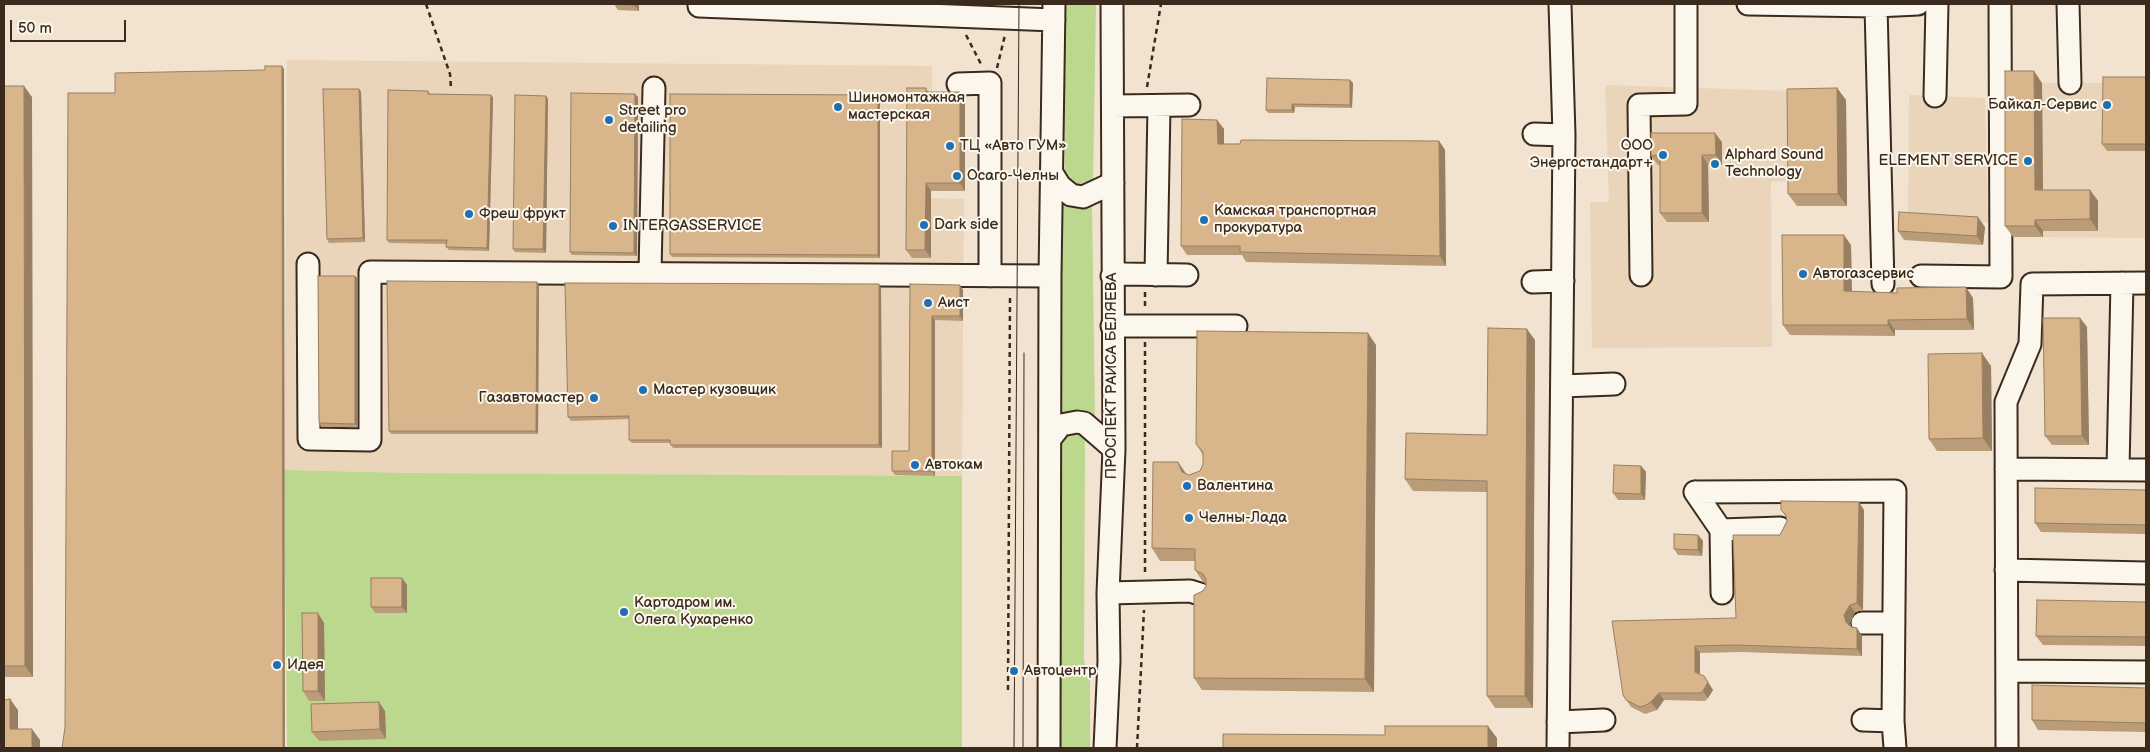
<!DOCTYPE html>
<html>
<head>
<meta charset="utf-8">
<style>
  body { margin:0 }
  #map { position:relative; width:2150px; height:752px; overflow:hidden; background:#f1e3cf; font-family:"Balsamiq Sans",sans-serif }
  canvas { display:block }
  .frame { position:absolute; inset:0; border:5px solid #3b2a1e; pointer-events:none }
  .scale { position:absolute; left:10px; top:20px; width:116px; height:22px; box-sizing:border-box; border:2px solid #3b2a1e; border-top:0; padding-left:6px; font-size:15px; line-height:18px; white-space:nowrap; color:#3b2a1e; -webkit-text-stroke:4px #fbf7ec; paint-order:stroke }
</style>
</head>
<body>
<div id="map">
<canvas width="2150" height="752"></canvas>
<div class="frame"></div>
<div class="scale">50 m</div>
</div>
<script>
const ctx = document.querySelector('canvas').getContext('2d');
ctx.lineJoin = 'round';
function fillPath(path, color) { ctx.fillStyle = color; ctx.fill(path, 'evenodd'); }
const toPath = rows => new Path2D(rows.map(r => 'M' + r).join(''));
function trace(path, color, width, dash) { ctx.strokeStyle = color; ctx.lineWidth = width; ctx.lineCap = dash ? 'butt' : 'round'; ctx.setLineDash(dash || []); ctx.stroke(path); }
function label(font, color, halo, rows, align = 'center') {
  ctx.font = font + ' "Balsamiq Sans",sans-serif'; ctx.lineWidth = 4; ctx.setLineDash([]); ctx.textBaseline = 'middle'; ctx.strokeStyle = halo; ctx.fillStyle = color; for (const [text, x, y, turn = 0] of rows) {
    ctx.save(); ctx.translate(x, y); ctx.rotate((+turn || 0) * Math.PI / 180); ctx.textAlign = isNaN(turn) ? turn : align; if (halo) ctx.strokeText(text, 0, 0); ctx.fillText(text, 0, 0); ctx.restore();
  }
}
const built = toPath([
  [287,60,932,66,931,198,964,199,962,476,409,473,284,470],
  [2012,83,2146,83,2146,238,2013,237],
  [1605,85,1790,91,1786,181,1771,182,1772,347,1592,348,1590,202,1609,202],
  [1909,95,1985,98,1988,223,1908,219]
]);
const green = toPath([
  [1060,4,1096,4,1093,183,1084,189,1065,181,1064,109,1058,81],
  [1057,197,1067,206,1074,207,1092,201,1095,419,1089,412,1075,410,1069,411,1059,418],
  [1070,430,1082,433,1085,440,1084,661,1090,681,1090,748,1059,748,1060,439],
  [284,470,409,473,962,476,962,748,287,748]
]);
const path = toPath([
  [426,4,450,74,451,88],
  [966,35,982,66],
  [997,68,1005,35],
  [1147,87,1161,4],
  [1145,292,1145,309],
  [1145,342,1145,574],
  [1008,690,1010,294],
  [1137,748,1144,610]
]);
const minor = toPath([
  [699,4,699,6,1054,20],
  [1748,4,1876,6,1918,4],
  [2068,4,2070,83],
  [1876,6,1883,284],
  [958,84,990,83,990,276],
  [1935,96,1937,4],
  [1113,106,1189,105],
  [1534,134,1564,135],
  [1052,173,1060,186,1071,195,1083,197,1113,183],
  [308,264,309,439,370,440,370,272,1050,276],
  [650,272,654,88],
  [1156,275,1159,106],
  [1641,275,1639,105,1686,104,1686,4],
  [1112,276,1124,274,1187,275],
  [1921,276,2001,277,2000,4],
  [1533,282,1563,281],
  [1112,326,1236,326],
  [1562,386,1614,384],
  [1050,439,1061,425,1077,422,1084,423,1114,449],
  [2006,469,2146,470],
  [2118,469,2122,283],
  [1695,492,1895,491,1893,721],
  [1695,492,1721,530],
  [2006,570,2146,573],
  [1108,593,1190,591,1203,595],
  [1722,593,1721,530,1780,528],
  [1862,623,1894,623],
  [2007,671,2146,672],
  [1863,720,1893,721,1895,748],
  [1558,722,1604,720],
  [1049,748,1050,276,1054,4],
  [1105,748,1109,661,1108,593,1114,449,1112,4],
  [1558,748,1564,135,1560,4],
  [2007,748,2006,402,2030,344,2032,284,2146,283]
]);
const tram = toPath([
  [1014,748,1019,4],
  [1023,748,1024,353]
]);
const wall = toPath([
  [614,4,639,4,639,11,618,10],
  [2146,77,2146,151,2107,151,2102,144],
  [1350,80,1353,83,1352,108,1295,107,1294,113,1268,113,1266,110],
  [2042,83,2043,190,2090,190,2098,201,2098,231,2043,231,2043,237,2013,237,2005,226],
  [4,86,32,97,33,677,4,677],
  [926,88,928,92,960,92,965,100,965,191,931,191,931,258,912,258,906,250],
  [1837,88,1846,100,1847,206,1797,206,1788,194],
  [359,89,361,92,365,242,329,243,327,239],
  [428,91,430,94,491,95,493,98,489,251,449,250,446,247,446,244,389,243,387,240],
  [638,97,637,256,572,255,570,252],
  [880,98,880,258,672,257,670,254],
  [548,99,546,253,515,252,513,249],
  [1217,120,1224,129,1224,144,1439,141,1445,150,1446,266,1246,262,1242,255,1187,255,1181,246],
  [1722,142,1722,165,1708,165,1709,222,1667,222,1660,213,1660,165,1658,165,1651,156],
  [1985,227,1983,245,1904,240,1898,231],
  [1851,245,1852,292,1973,298,1974,330,1895,330,1895,336,1790,335,1783,325],
  [355,276,358,279,358,427,321,427,319,423],
  [537,282,539,286,538,434,391,434,389,431],
  [910,284,963,290,963,321,935,320,935,476,895,475,892,471,909,451],
  [881,288,882,448,673,448,671,445,671,443,632,443,629,440,629,419,571,421,568,417],
  [2080,318,2087,327,2089,445,2052,445,2045,436],
  [1535,340,1533,708,1495,708,1487,696,1487,492,1413,491,1405,479,1487,435],
  [1376,345,1374,692,1202,690,1194,678,1203,591,1206,586,1206,584,1203,582,1195,570,1195,561,1160,561,1152,548,1178,462,1186,474,1189,475,1200,471,1203,464,1203,455,1196,444],
  [1991,366,1992,451,1937,451,1929,439],
  [1641,466,1646,472,1645,500,1618,500,1613,493],
  [2146,490,2146,534,2041,532,2035,523],
  [1781,510,1864,510,1863,610,1855,612,1850,623,1851,626,1857,628,1862,636,1862,656,1741,652,1700,653,1700,674,1704,676,1713,690,1708,698,1705,701,1664,700,1657,710,1645,714,1631,707,1623,695,1736,618,1787,521,1787,518],
  [1698,535,1703,541,1702,556,1678,555,1674,549],
  [402,578,407,585,407,613,375,613,371,607],
  [2146,602,2146,646,2043,645,2036,636],
  [324,623,325,701,309,701,303,691],
  [2146,688,2146,732,2038,730,2032,720],
  [385,711,386,739,319,741,312,732]
]);
const shadedWall = toPath([
  [634,4,639,4,639,11,634,5],
  [282,66,284,69,285,748,283,748],
  [2034,71,2042,83,2043,202,2035,190],
  [1350,80,1353,83,1352,108,1350,105],
  [24,86,32,97,33,677,25,666],
  [1837,88,1846,100,1847,206,1838,194],
  [359,89,361,92,365,242,363,238],
  [960,92,965,100,965,191,960,183],
  [635,94,638,97,637,256,634,253],
  [491,95,493,98,489,251,487,248],
  [878,95,880,98,880,258,878,255],
  [546,96,548,99,546,253,543,249],
  [1292,104,1295,107,1294,113,1292,110],
  [1217,120,1224,129,1224,153,1218,144],
  [1715,133,1722,142,1722,165,1716,155],
  [1439,141,1445,150,1446,266,1440,256],
  [1702,155,1708,165,1709,222,1702,213],
  [926,183,931,191,931,258,925,250],
  [2090,190,2098,201,2098,231,2090,219],
  [1978,217,1985,227,1983,245,1977,236],
  [2035,220,2043,231,2043,237,2035,226],
  [1844,235,1851,245,1852,302,1844,291],
  [355,276,358,279,358,427,355,424],
  [537,282,539,286,538,434,536,431],
  [879,284,881,288,882,448,879,445],
  [960,285,963,290,963,321,960,316],
  [1966,287,1973,298,1974,330,1967,319],
  [932,316,935,320,935,476,932,471],
  [2080,318,2087,327,2089,445,2082,436],
  [1888,320,1895,330,1895,336,1888,325],
  [1527,329,1535,340,1533,708,1525,696],
  [1368,333,1376,345,1374,692,1365,679],
  [1982,353,1991,366,1992,451,1983,438],
  [1178,462,1187,475,1182,472],
  [1641,466,1646,472,1645,500,1641,494],
  [1859,502,1864,510,1863,610,1857,603],
  [1698,535,1703,541,1702,556,1698,550],
  [402,578,407,585,407,613,402,607],
  [1850,605,1855,612,1850,623,1851,630,1846,622,1844,615],
  [318,613,324,623,325,701,318,691],
  [1857,628,1862,636,1862,656,1857,649],
  [1695,646,1700,653,1700,679,1695,672],
  [1704,676,1713,690,1708,698,1703,691],
  [1659,693,1664,700,1657,710,1651,702],
  [10,699,18,710,18,740,10,729],
  [379,702,385,711,386,739,380,729],
  [1488,726,1497,738,1497,748,1488,748],
  [32,729,40,740,40,748,32,748]
]);
const building = toPath([
  [614,4,634,4,634,5,614,4],
  [265,66,282,66,283,748,62,748,65,727,68,93,115,93,115,73,265,70,265,66],
  [2005,71,2034,71,2035,190,2090,190,2090,219,2035,220,2035,226,2005,226,2005,71],
  [2103,77,2146,77,2146,144,2102,144,2103,77],
  [1267,78,1350,80,1350,105,1292,104,1292,110,1266,110,1267,78],
  [4,86,24,86,25,666,4,666,4,86],
  [907,88,926,88,926,92,960,92,960,183,926,183,925,250,906,250,907,88],
  [1837,88,1838,194,1788,194,1787,89,1837,88],
  [323,89,359,89,363,238,327,239,323,89],
  [388,90,428,91,428,94,491,95,487,248,446,247,447,240,387,240,388,90],
  [571,93,635,94,634,253,570,252,571,93],
  [670,94,878,95,878,255,670,254,670,94],
  [515,95,546,96,543,249,513,249,515,95],
  [1182,119,1217,120,1218,144,1240,144,1241,140,1439,141,1440,256,1240,252,1240,246,1181,246,1182,119],
  [1651,133,1715,133,1716,155,1702,155,1702,213,1660,213,1660,155,1651,156,1651,133],
  [1899,212,1978,217,1977,236,1898,231,1899,212],
  [1782,235,1844,235,1844,291,1897,293,1897,288,1966,287,1967,319,1888,320,1888,325,1783,325,1782,235],
  [318,276,355,276,355,424,319,423,318,276],
  [387,281,537,282,536,431,389,431,387,281],
  [565,283,879,284,879,445,671,445,670,440,629,440,629,416,568,417,565,283],
  [910,284,960,285,960,316,932,316,932,471,892,471,892,451,909,451,910,284],
  [2043,318,2080,318,2082,436,2045,436,2043,318],
  [1488,328,1527,329,1525,696,1487,696,1487,481,1405,479,1406,433,1487,435,1488,328],
  [1197,331,1368,333,1365,679,1194,678,1194,595,1203,591,1206,586,1206,579,1203,574,1195,570,1195,549,1152,548,1153,462,1178,462,1182,472,1189,475,1200,471,1203,464,1203,452,1196,444,1197,331],
  [1982,353,1983,438,1929,439,1928,354,1982,353],
  [1614,465,1641,466,1641,494,1613,493,1614,465],
  [2035,488,2146,490,2146,525,2035,523,2035,488],
  [1781,501,1859,502,1857,603,1850,605,1844,615,1846,622,1851,627,1857,628,1857,649,1736,645,1695,646,1695,672,1704,676,1708,682,1703,691,1700,693,1659,693,1651,702,1646,705,1640,707,1626,700,1623,695,1612,621,1736,618,1733,535,1780,535,1787,521,1786,515,1781,510,1781,501],
  [1674,534,1698,535,1698,550,1674,549,1674,534],
  [371,578,402,578,402,607,371,607,371,578],
  [2037,600,2146,602,2146,637,2036,636,2037,600],
  [302,613,318,613,318,691,303,691,302,613],
  [2032,685,2146,688,2146,723,2032,720,2032,685],
  [10,699,10,729,32,729,32,748,4,748,4,700,10,699],
  [379,702,380,729,312,732,311,704,379,702],
  [1385,726,1488,726,1488,748,1223,748,1223,734,1385,735,1385,726]
]);
const markers = [
  [2107,105,5,"#1f6fb2"],
  [838,107,5,"#1f6fb2"],
  [609,120,5,"#1f6fb2"],
  [950,146,5,"#1f6fb2"],
  [1663,155,5,"#1f6fb2"],
  [2028,161,5,"#1f6fb2"],
  [1715,164,5,"#1f6fb2"],
  [957,176,5,"#1f6fb2"],
  [469,214,5,"#1f6fb2"],
  [1204,220,5,"#1f6fb2"],
  [924,225,5,"#1f6fb2"],
  [613,226,5,"#1f6fb2"],
  [1803,274,5,"#1f6fb2"],
  [928,303,5,"#1f6fb2"],
  [643,390,5,"#1f6fb2"],
  [594,398,5,"#1f6fb2"],
  [915,465,5,"#1f6fb2"],
  [1187,486,5,"#1f6fb2"],
  [1189,518,5,"#1f6fb2"],
  [624,612,5,"#1f6fb2"],
  [277,665,5,"#1f6fb2"],
  [1014,671,5,"#1f6fb2"]
];
const poiNames = [
  ["Шиномонтажная",848,98],
  ["мастерская",848,115],
  ["Байкал-Сервис",2097,105,"right"],
  ["Street pro",619,111],
  ["detailing",619,128],
  ["ТЦ «Авто ГУМ»",960,146],
  ["ООО",1653,146,"right"],
  ["Энергостандарт+",1653,163,"right"],
  ["Alphard Sound",1725,155],
  ["Technology",1725,172],
  ["ELEMENT SERVICE",2018,161,"right"],
  ["Осаго-Челны",967,176],
  ["Камская транспортная",1214,211],
  ["прокуратура",1214,228],
  ["Фреш фрукт",479,214],
  ["Dark side",934,225],
  ["INTERGASSERVICE",623,226],
  ["Автогазсервис",1813,274],
  ["Аист",938,303],
  ["Мастер кузовщик",653,390],
  ["Газавтомастер",584,398,"right"],
  ["Автокам",925,465],
  ["Валентина",1197,486],
  ["Челны-Лада",1199,518],
  ["Картодром им.",634,603],
  ["Олега Кухаренко",634,620],
  ["Идея",287,665],
  ["Автоцентр",1024,671]
];
const streetNames = [
  ["ПРОСПЕКТ РАИСА БЕЛЯЕВА",1112,376,-90]
];
fillPath(built, '#ead5bb');
fillPath(green, '#bcd78e');
trace(minor, '#3b2a1e', 25);
trace(path, '#3b2a1e', 2.5, [5, 4]);
trace(minor, '#fbf7ec', 21);
trace(tram, '#3b2a1e', 1);
fillPath(wall, '#bb9c78');
fillPath(shadedWall, '#987f61');
fillPath(building, '#d9b58b');
trace(building, '#987f61', 1);
for (const [x, y, r, color] of markers) { const dot = new Path2D(); dot.arc(x, y, r, 0, 2 * Math.PI); ctx.fillStyle = color; ctx.fill(dot); trace(dot, '#fbf7ec', 2); }
label('15px', '#3b2a1e', '#fbf7ec', poiNames, 'left');
label('15px', '#3b2a1e', '#fbf7ec', streetNames);
</script>
</body>
</html>
